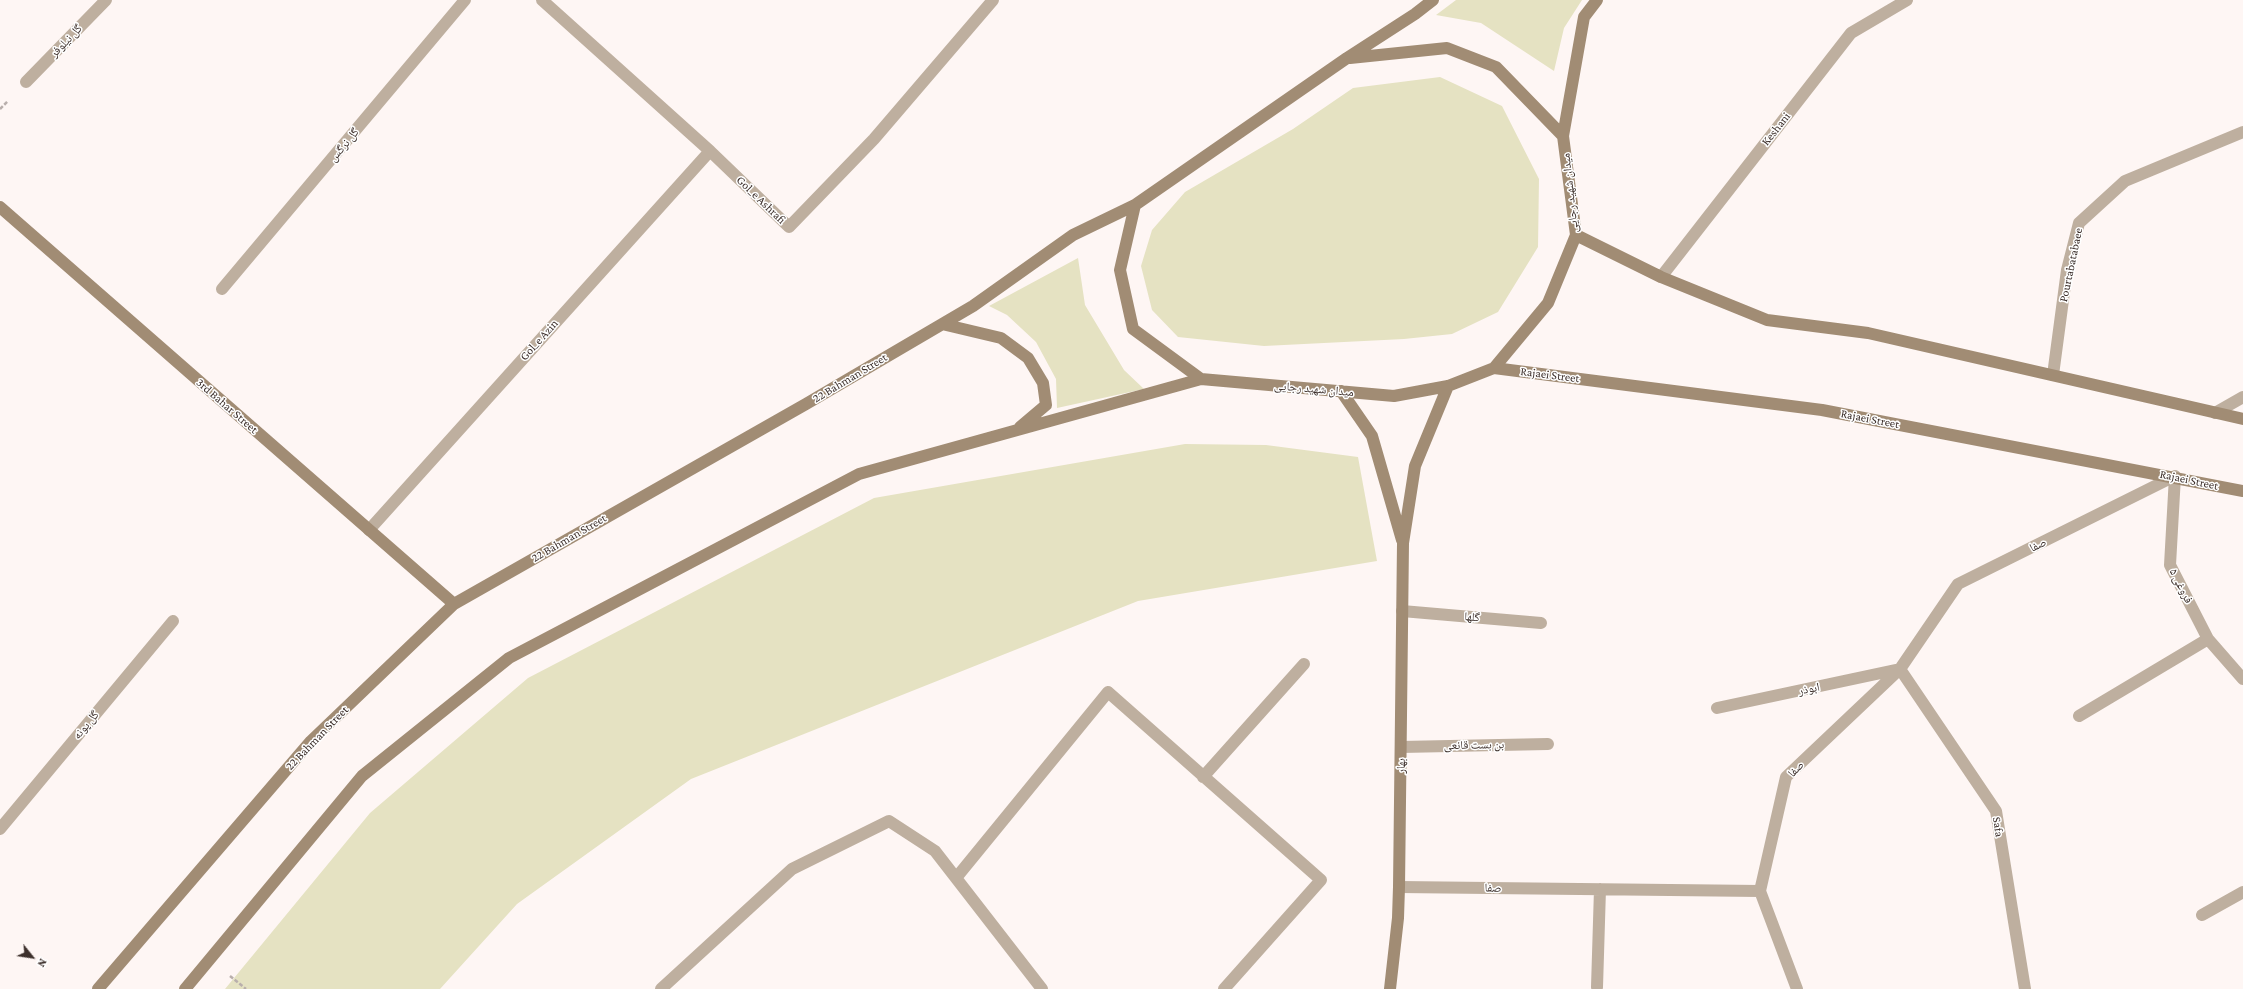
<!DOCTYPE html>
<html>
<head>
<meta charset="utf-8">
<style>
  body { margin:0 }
  #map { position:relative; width:2243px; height:989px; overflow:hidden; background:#fef6f4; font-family:"Crimson Pro",serif }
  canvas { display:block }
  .north { position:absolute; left:12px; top:937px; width:40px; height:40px; -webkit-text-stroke:3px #fff; paint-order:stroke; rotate:120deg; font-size:11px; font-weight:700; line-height:16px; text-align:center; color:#3d302c }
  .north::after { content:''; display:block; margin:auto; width:14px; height:18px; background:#3d302c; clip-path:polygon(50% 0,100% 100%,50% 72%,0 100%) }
</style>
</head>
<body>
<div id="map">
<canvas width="2243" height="989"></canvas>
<div class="north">N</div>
</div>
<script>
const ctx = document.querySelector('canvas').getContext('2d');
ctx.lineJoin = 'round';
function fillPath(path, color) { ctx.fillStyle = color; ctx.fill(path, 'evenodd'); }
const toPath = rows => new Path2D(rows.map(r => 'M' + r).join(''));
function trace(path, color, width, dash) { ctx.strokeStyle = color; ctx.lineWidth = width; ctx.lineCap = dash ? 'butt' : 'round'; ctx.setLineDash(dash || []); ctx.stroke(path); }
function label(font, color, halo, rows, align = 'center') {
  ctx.font = font + ' "Crimson Pro","Noto Naskh Arabic",serif'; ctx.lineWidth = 3; ctx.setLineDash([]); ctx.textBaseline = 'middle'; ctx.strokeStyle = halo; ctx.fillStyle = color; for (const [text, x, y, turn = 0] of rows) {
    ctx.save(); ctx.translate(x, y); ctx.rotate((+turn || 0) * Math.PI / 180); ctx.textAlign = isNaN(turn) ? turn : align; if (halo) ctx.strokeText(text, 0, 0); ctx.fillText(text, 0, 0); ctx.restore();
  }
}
const green = toPath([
  [1456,0,1582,0,1564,28,1554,71,1481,23,1436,15],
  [1440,77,1502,106,1539,179,1538,247,1498,312,1452,334,1404,339,1264,346,1178,337,1152,310,1141,266,1152,230,1185,192,1293,129,1353,88],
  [1078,258,1085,305,1124,370,1144,389,1057,408,1056,379,1036,342,1007,315,989,306],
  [1185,444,1266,445,1358,457,1377,561,1138,601,691,779,517,904,440,989,225,989,370,813,528,678,874,498]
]);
const path = toPath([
  [0,109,8,101],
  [230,976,246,989]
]);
const street = toPath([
  [542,0,710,151,789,227,874,139,993,0],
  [26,82,106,0],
  [1661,277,1851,33,1907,0],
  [222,289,465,0],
  [2053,375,2067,270,2079,223,2125,181,2243,132],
  [2215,413,2243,397],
  [369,530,710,151],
  [1402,611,1541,623],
  [1717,708,1900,669,1996,811,2025,989],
  [2079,716,2208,639],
  [1401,747,1548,744],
  [1203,777,1304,664],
  [0,829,173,621],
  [956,878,1108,692,1321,880,1224,989],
  [1399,887,1760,891,1786,777,1900,669,1958,584,2175,476,2170,565,2208,639,2243,679],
  [1760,891,1797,989],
  [2202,915,2243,892],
  [1597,987,1600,889],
  [661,989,792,869,889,821,935,851,1042,989]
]);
const secondary = toPath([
  [1563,136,1584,17,1597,0],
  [1135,205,1120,270,1133,329,1201,379,1394,396,1448,386,1494,368,1548,303,1576,235,1563,136,1496,67,1447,48,1350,58],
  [0,207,454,604],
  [1576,235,1661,277,1767,320,1868,333,2243,419],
  [942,324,1001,338,1028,358,1043,383,1046,405,1020,427],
  [1494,368,1822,410,2243,491],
  [1341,391,1372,436,1402,540],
  [98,989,311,741,454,604,806,404,973,306,1073,235,1135,205,1347,58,1415,14,1433,0],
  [185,989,362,776,509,658,859,474,1201,379],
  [1390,989,1398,918,1399,887,1403,543,1415,466,1448,386]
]);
const streetNames = [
  ["گل نیلوفر",66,41,-46],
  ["Keshani",1776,129,-52],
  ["گل نرگس",344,145,-50],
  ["میدان شهید رجایی",1570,193,-96],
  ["Gol_e Ashrafi",761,200,44],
  ["Pourtabatabaee",2071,265,-78],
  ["Gol_e Azin",539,340,-48],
  ["Rajaei Street",1550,375,7],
  ["22 Bahman Street",850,378,-31],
  ["میدان شهید رجایی",1314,389,5],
  ["3rd Bahar Street",227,406,41],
  ["Rajaei Street",1870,419,11],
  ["Rajaei Street",2189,480,12],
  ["22 Bahman Street",569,538,-30],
  ["صفا",2038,545,-26],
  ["فروغی ۵",2181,586,63],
  ["گلها",1472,617,5],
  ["ابوذر",1809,689,-12],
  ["گل پونه",86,725,-50],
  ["22 Bahman Street",317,738,-46],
  ["بن بست قانعی",1474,745,-1],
  ["بهار",1401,766,-89],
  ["صفا",1796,769,-46],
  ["Safa",1998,827,81],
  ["صفا",1493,888,1]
];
fillPath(green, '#e5e2c2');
trace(path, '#b9afac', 2.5, [4, 2]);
trace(street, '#beaf9f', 12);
trace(secondary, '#a18c74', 12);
label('12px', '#3d302c', '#fff', streetNames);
</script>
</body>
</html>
